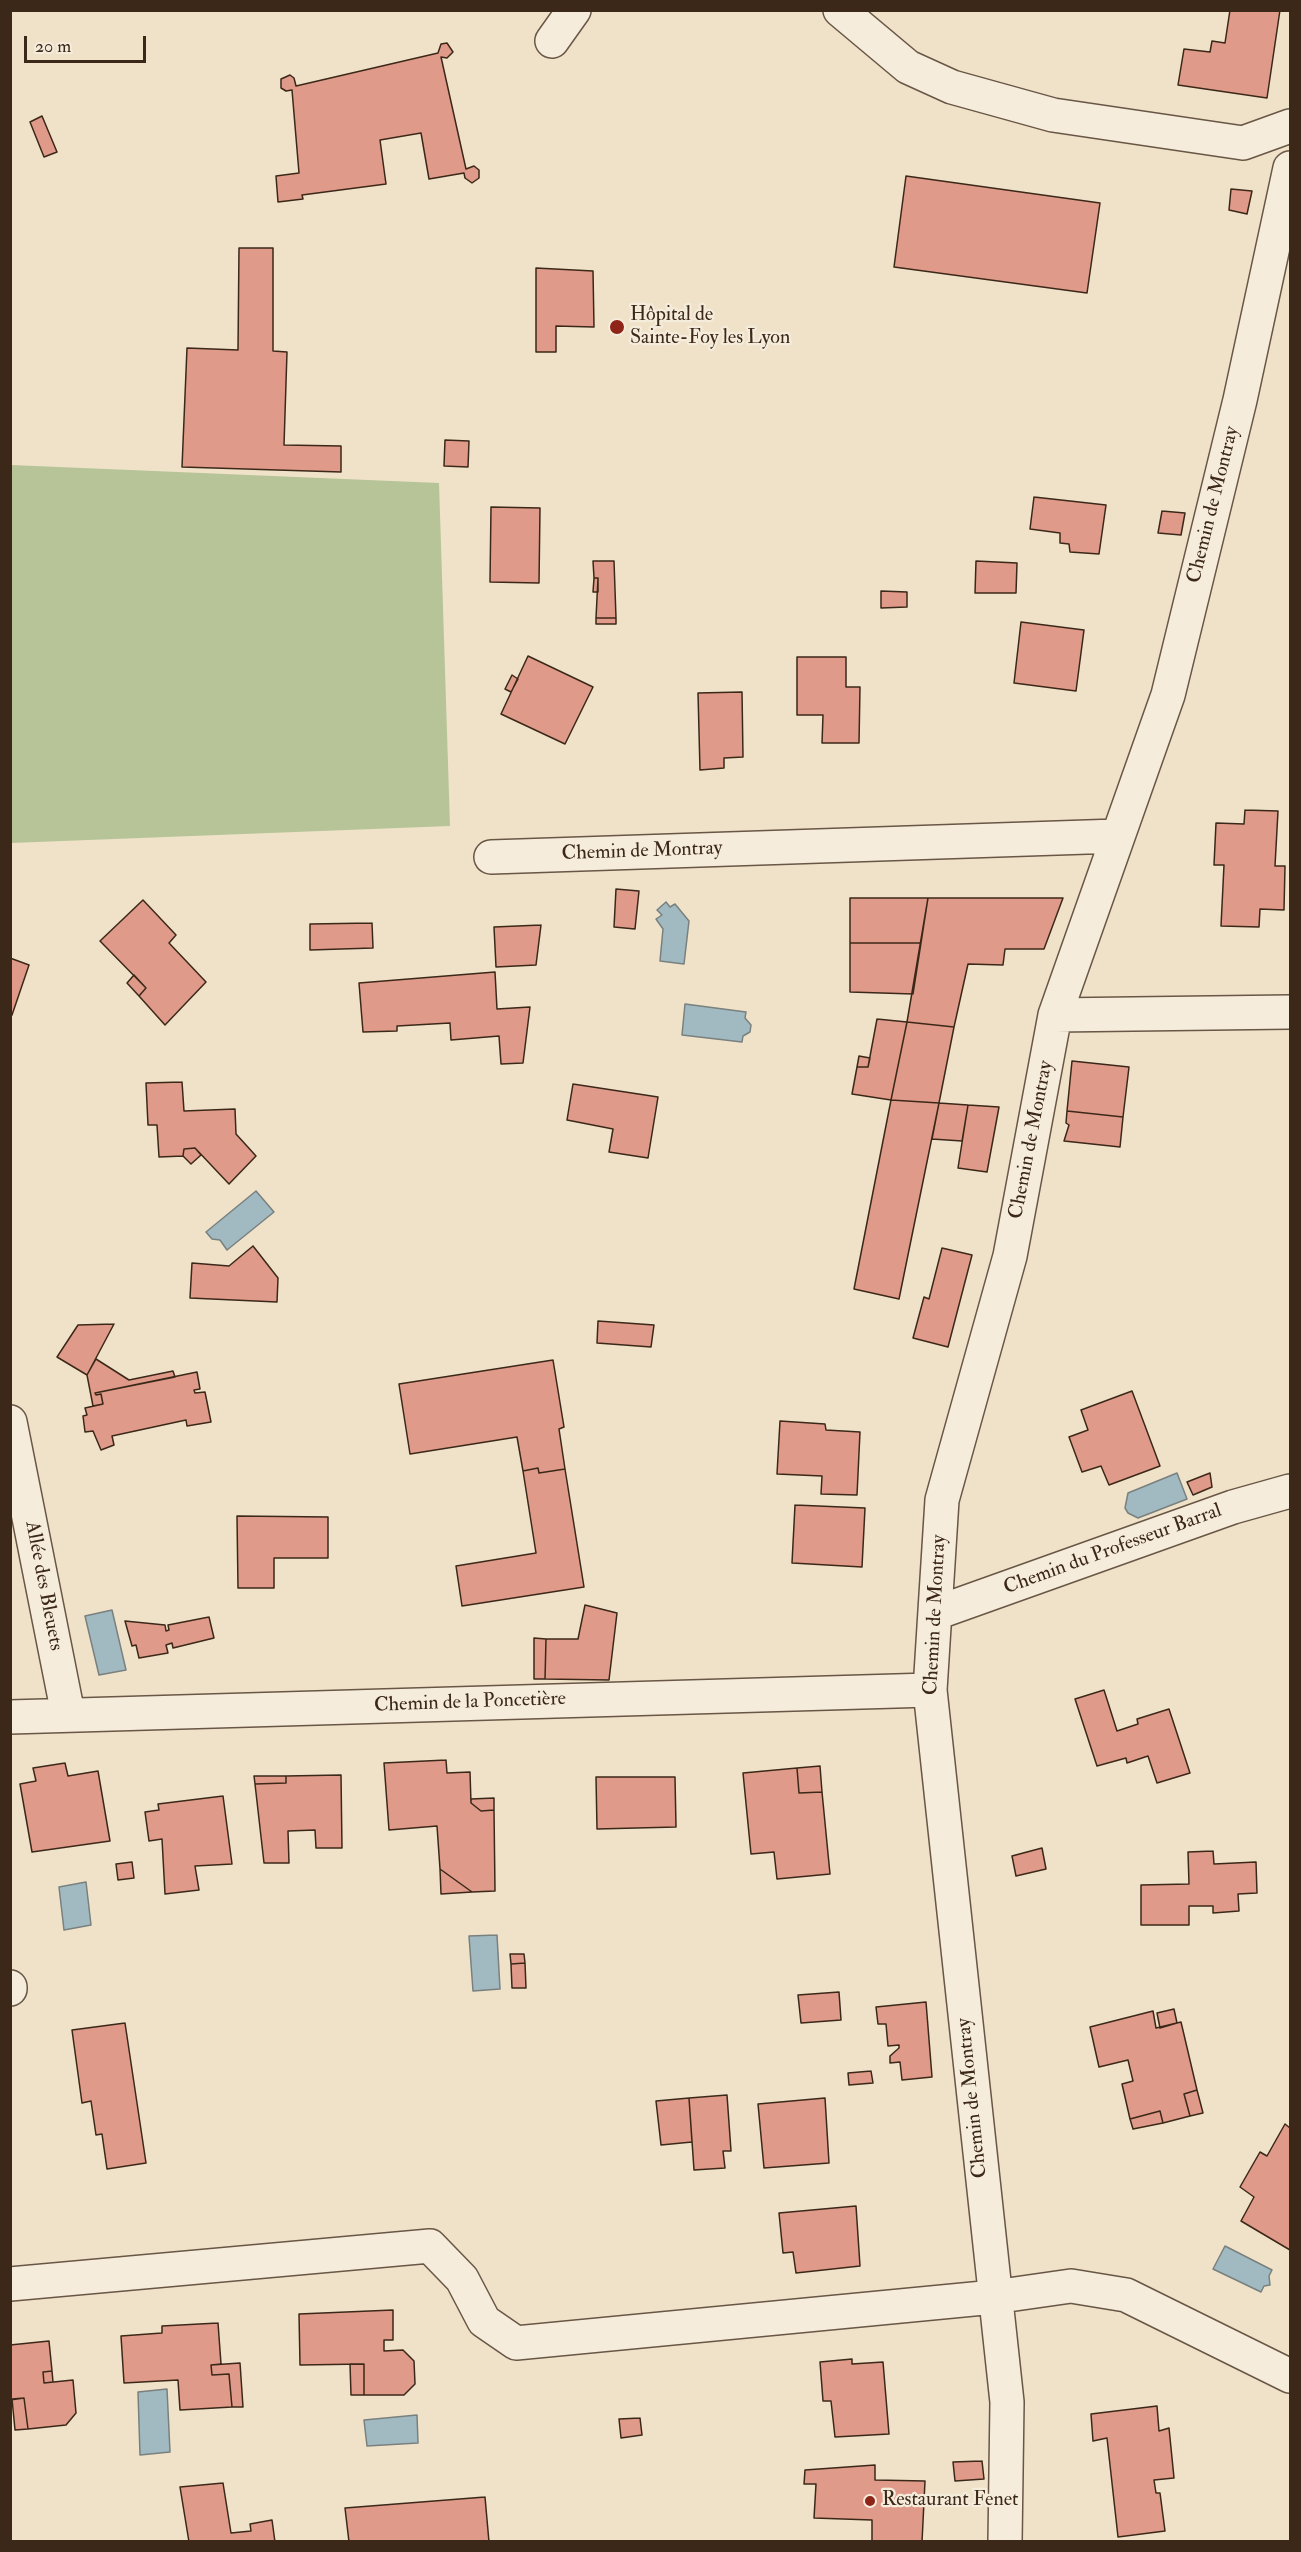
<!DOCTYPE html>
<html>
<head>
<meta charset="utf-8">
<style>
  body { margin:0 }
  #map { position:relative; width:1301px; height:2552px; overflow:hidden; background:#efe2c9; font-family:"IM FELL Double Pica",serif }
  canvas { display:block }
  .frame { position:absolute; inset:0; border:12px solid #3c2819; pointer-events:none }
  .scale { position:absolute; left:24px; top:36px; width:122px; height:27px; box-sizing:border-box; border:3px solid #3c2819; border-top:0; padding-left:8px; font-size:18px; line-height:21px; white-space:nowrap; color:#3c2819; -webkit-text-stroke:4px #f5ecdc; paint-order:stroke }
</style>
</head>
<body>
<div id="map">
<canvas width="1301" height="2552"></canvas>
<div class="frame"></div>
<div class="scale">20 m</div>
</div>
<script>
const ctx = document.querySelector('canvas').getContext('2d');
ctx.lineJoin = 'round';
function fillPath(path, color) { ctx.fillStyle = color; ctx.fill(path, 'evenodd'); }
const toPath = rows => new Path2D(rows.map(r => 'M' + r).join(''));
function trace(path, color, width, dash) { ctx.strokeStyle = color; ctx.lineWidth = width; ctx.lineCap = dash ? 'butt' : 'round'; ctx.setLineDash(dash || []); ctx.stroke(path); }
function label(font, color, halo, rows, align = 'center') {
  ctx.font = font + ' "IM FELL Double Pica",serif'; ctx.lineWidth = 4.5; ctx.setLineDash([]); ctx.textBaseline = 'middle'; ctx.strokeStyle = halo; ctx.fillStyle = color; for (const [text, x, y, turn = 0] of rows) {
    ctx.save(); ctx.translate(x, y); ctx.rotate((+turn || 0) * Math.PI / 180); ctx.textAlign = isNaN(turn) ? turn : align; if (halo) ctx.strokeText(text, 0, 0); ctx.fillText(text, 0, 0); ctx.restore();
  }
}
const green = toPath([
  [11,465,439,483,450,826,11,843]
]);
const water = toPath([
  [666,902,670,907,675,904,689,921,684,964,660,961,663,929,656,919,662,915,657,910,666,902],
  [685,1004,746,1012,745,1018,751,1025,750,1032,743,1036,742,1042,682,1035,685,1004],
  [256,1191,274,1212,227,1250,220,1240,212,1239,206,1232,256,1191],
  [1177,1473,1187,1499,1138,1518,1128,1513,1125,1508,1128,1493,1177,1473],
  [112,1610,126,1670,99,1675,85,1616,112,1610],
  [86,1882,91,1925,64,1930,59,1887,86,1882],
  [497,1935,500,1989,473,1991,469,1936,497,1935],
  [1225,2246,1272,2270,1269,2276,1270,2285,1264,2286,1261,2292,1213,2269,1225,2246],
  [167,2389,170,2452,140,2455,138,2392,167,2389],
  [417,2415,418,2443,367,2446,364,2420,417,2415]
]);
const building = toPath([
  [1230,10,1280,10,1267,98,1178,85,1184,49,1210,52,1212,41,1225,43,1230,10],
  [447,43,453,52,447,58,441,57,466,169,474,166,479,170,479,178,472,183,465,178,464,173,429,179,421,133,380,140,386,184,302,195,303,199,278,202,276,176,299,173,292,90,286,91,281,88,281,79,290,75,294,78,296,86,438,53,441,44,447,43],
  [42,116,57,152,44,157,30,122,42,116],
  [906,176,1100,203,1087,293,894,267,906,176],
  [1231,189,1252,191,1247,214,1229,210,1231,189],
  [239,248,273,248,273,351,287,352,284,445,341,446,341,472,182,467,187,348,238,350,239,248],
  [536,268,593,271,594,327,556,326,556,352,536,352,536,268],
  [445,440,469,441,468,467,444,466,445,440],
  [1034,497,1106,505,1099,554,1070,552,1069,544,1060,543,1060,533,1030,529,1034,497],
  [491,507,540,508,539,583,490,582,491,507],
  [1162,511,1185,513,1181,535,1158,533,1162,511],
  [593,561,614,561,616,618,596,618,598,578,594,578,593,561],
  [976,561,1017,563,1016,593,975,593,976,561],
  [594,578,598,578,598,592,593,592,594,578],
  [881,591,907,592,907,607,881,608,881,591],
  [596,618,616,618,616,624,596,624,596,618],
  [1021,622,1084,630,1076,691,1014,683,1021,622],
  [528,656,593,687,565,744,501,714,528,656],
  [797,657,846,657,846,687,860,687,859,743,822,743,823,715,797,715,797,657],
  [512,675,518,679,511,692,505,689,512,675],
  [742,692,743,757,724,758,724,768,700,770,698,693,742,692],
  [1245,810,1278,811,1275,866,1285,866,1284,910,1260,909,1259,927,1221,926,1224,865,1214,865,1216,823,1244,824,1245,810],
  [616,889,639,891,635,929,614,927,616,889],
  [850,898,928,898,921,943,850,943,850,898],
  [928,898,1063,898,1044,949,1005,949,1003,965,968,964,954,1027,907,1022,928,898],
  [143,900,176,935,169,943,206,982,165,1025,139,996,146,988,100,941,143,900],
  [372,923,373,948,310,950,310,924,372,923],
  [541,925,536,965,496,967,494,927,541,925],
  [850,943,921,943,913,994,850,992,850,943],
  [10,958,29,965,12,1015,10,1015,10,958],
  [495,972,497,1009,530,1007,523,1063,501,1064,499,1036,451,1040,450,1023,397,1026,397,1031,363,1032,359,983,495,972],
  [134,975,146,988,139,996,127,983,134,975],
  [877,1019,907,1022,891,1100,852,1094,857,1067,868,1067,877,1019],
  [907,1022,954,1027,939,1103,891,1100,907,1022],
  [859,1056,870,1058,868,1067,857,1067,859,1056],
  [1072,1061,1129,1067,1123,1117,1067,1111,1072,1061],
  [182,1082,184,1111,235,1109,236,1134,256,1156,229,1184,195,1148,184,1149,183,1156,159,1157,157,1125,148,1125,146,1083,182,1082],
  [573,1084,658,1097,648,1158,609,1152,613,1129,567,1120,573,1084],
  [891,1100,939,1103,899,1299,854,1289,891,1100],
  [939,1103,968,1105,962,1141,932,1139,939,1103],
  [968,1105,999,1107,987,1172,958,1168,968,1105],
  [1067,1111,1123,1117,1120,1147,1064,1141,1069,1125,1066,1123,1067,1111],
  [195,1148,201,1155,191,1164,183,1156,184,1149,195,1148],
  [253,1246,278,1278,277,1302,190,1298,192,1263,229,1266,253,1246],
  [942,1248,972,1255,948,1347,913,1338,924,1297,929,1299,942,1248],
  [598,1321,654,1325,651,1347,597,1343,598,1321],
  [114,1324,87,1375,57,1357,78,1325,114,1324],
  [96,1359,129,1380,173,1371,175,1377,95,1393,96,1395,101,1394,103,1404,93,1406,87,1375,96,1359],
  [553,1360,564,1427,559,1429,565,1469,539,1473,538,1468,523,1471,517,1437,410,1454,399,1384,553,1360],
  [197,1372,200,1389,194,1390,195,1393,205,1392,211,1422,187,1426,186,1420,112,1436,114,1445,101,1450,93,1431,85,1432,83,1416,87,1415,85,1408,103,1404,101,1394,96,1395,95,1393,197,1372],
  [1132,1391,1160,1466,1109,1485,1101,1466,1082,1472,1069,1437,1088,1430,1081,1410,1132,1391],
  [780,1421,825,1424,826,1430,860,1432,857,1495,821,1494,822,1476,777,1474,780,1421],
  [538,1468,539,1473,565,1469,584,1587,462,1606,456,1566,536,1553,523,1471,538,1468],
  [1210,1473,1212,1487,1193,1495,1187,1482,1210,1473],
  [795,1505,865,1508,862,1567,792,1563,795,1505],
  [237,1516,328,1517,328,1558,274,1558,274,1588,238,1588,237,1516],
  [585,1605,617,1613,609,1680,545,1679,546,1639,578,1639,585,1605],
  [209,1617,214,1638,173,1648,172,1643,166,1645,168,1653,139,1658,136,1645,132,1646,125,1621,165,1625,166,1631,169,1630,168,1625,209,1617],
  [534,1638,546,1639,545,1679,534,1679,534,1638],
  [1104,1690,1117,1731,1138,1724,1137,1719,1169,1709,1190,1773,1157,1783,1148,1756,1127,1763,1126,1758,1097,1766,1075,1699,1104,1690],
  [446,1760,447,1773,470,1772,471,1803,481,1811,494,1810,495,1891,472,1892,440,1869,437,1826,389,1830,384,1763,446,1760],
  [65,1763,68,1776,98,1771,110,1841,32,1852,20,1784,36,1781,33,1768,65,1763],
  [820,1766,822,1792,799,1793,797,1768,820,1766],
  [797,1768,799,1793,822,1792,830,1874,777,1879,774,1852,751,1854,743,1773,797,1768],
  [341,1775,342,1848,316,1848,315,1830,288,1831,289,1863,264,1863,255,1784,286,1783,286,1776,341,1775],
  [254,1776,286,1776,286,1783,255,1784,254,1776],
  [596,1777,675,1777,676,1827,597,1829,596,1777],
  [223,1796,232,1864,195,1866,199,1890,165,1894,162,1839,149,1841,145,1812,159,1810,158,1804,223,1796],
  [494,1798,494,1810,481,1811,471,1803,471,1799,494,1798],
  [1042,1848,1046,1869,1016,1876,1012,1856,1042,1848],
  [1213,1851,1214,1864,1256,1862,1257,1893,1238,1894,1239,1911,1213,1913,1213,1906,1189,1906,1189,1925,1141,1925,1141,1885,1189,1884,1188,1852,1213,1851],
  [132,1862,134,1878,118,1880,116,1864,132,1862],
  [440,1869,472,1892,441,1894,440,1869],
  [510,1954,524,1954,525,1963,511,1964,510,1954],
  [525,1963,526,1988,512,1988,511,1964,525,1963],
  [839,1992,841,2020,801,2023,798,1995,839,1992],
  [926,2002,932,2077,902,2080,900,2062,890,2063,890,2056,899,2048,899,2045,888,2046,886,2024,878,2024,876,2007,926,2002],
  [1174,2009,1177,2023,1160,2028,1157,2013,1174,2009],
  [1153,2011,1156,2028,1181,2022,1197,2090,1184,2094,1190,2116,1163,2123,1160,2111,1130,2119,1122,2084,1133,2081,1128,2060,1099,2067,1090,2027,1153,2011],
  [125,2023,146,2163,107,2169,102,2134,96,2135,91,2101,82,2103,72,2030,125,2023],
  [871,2071,873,2083,849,2085,848,2073,871,2071],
  [1197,2090,1203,2113,1190,2116,1184,2094,1197,2090],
  [727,2095,731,2151,723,2151,725,2168,694,2170,689,2098,727,2095],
  [689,2098,692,2142,661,2145,656,2101,689,2098],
  [825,2098,829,2163,764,2168,758,2104,825,2098],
  [1160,2111,1163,2123,1133,2129,1130,2119,1160,2111],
  [1285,2124,1290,2128,1290,2250,1241,2221,1254,2197,1240,2187,1260,2152,1267,2156,1285,2124],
  [856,2206,860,2266,796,2273,793,2252,783,2253,779,2213,856,2206],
  [393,2310,393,2340,384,2340,384,2351,403,2350,414,2361,415,2384,404,2395,364,2395,364,2364,300,2365,299,2314,393,2310],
  [218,2323,221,2364,211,2365,212,2375,229,2374,232,2407,180,2410,178,2380,124,2383,121,2336,162,2333,162,2326,218,2323],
  [49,2341,52,2371,43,2372,44,2383,73,2380,76,2413,66,2425,28,2429,24,2398,10,2400,10,2345,49,2341],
  [852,2359,852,2364,883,2362,889,2434,835,2437,831,2401,823,2401,820,2362,852,2359],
  [240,2363,243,2407,232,2407,229,2374,212,2375,211,2365,240,2363],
  [350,2364,364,2364,364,2395,351,2395,350,2364],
  [52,2371,53,2382,44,2383,43,2372,52,2371],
  [24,2398,28,2429,15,2430,12,2399,24,2398],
  [1157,2406,1159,2431,1169,2428,1174,2478,1154,2480,1156,2493,1160,2493,1165,2531,1118,2537,1107,2438,1093,2441,1091,2414,1157,2406],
  [640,2418,642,2435,621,2438,619,2419,640,2418],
  [982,2461,984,2479,955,2481,953,2462,982,2461],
  [875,2465,875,2480,925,2481,922,2542,872,2542,872,2520,814,2518,816,2484,804,2484,805,2470,875,2465],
  [223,2483,231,2533,251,2531,250,2524,272,2520,275,2542,189,2542,180,2487,223,2483],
  [485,2497,489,2542,349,2542,345,2508,485,2497]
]);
const minor = toPath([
  [840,10,908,67,952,87,1053,115,1243,143,1290,126],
  [552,41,574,10],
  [491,857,1117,836],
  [1055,1015,1290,1012],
  [10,1422,68,1714],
  [936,1613,1233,1507,1290,1491],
  [10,1717,930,1690],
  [10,1987,10,1989],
  [10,2284,430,2246,462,2279,484,2321,516,2343,994,2297,1071,2286,1126,2295,1290,2376],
  [1005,2542,1007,2402,930,1690,942,1500,1010,1256,1055,1015,1168,695,1240,400,1290,168]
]);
const markers = [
  [617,327,8,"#8f2418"],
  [870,2501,6,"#8f2418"]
];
const poiNames = [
  ["Hôpital de",630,316],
  ["Sainte-Foy les Lyon",630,339],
  ["Restaurant Fenet",882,2501]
];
const streetNames = [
  ["Chemin de Montray",1214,505,-76],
  ["Chemin de Montray",642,852,-2],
  ["Chemin de Montray",1032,1140,-79],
  ["Chemin du Professeur Barral",1113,1550,-20],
  ["Allée des Bleuets",43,1586,79],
  ["Chemin de Montray",936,1615,-87],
  ["Chemin de la Poncetière",470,1703,-2],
  ["Chemin de Montray",973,2098,-96]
];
fillPath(green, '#b6c498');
fillPath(water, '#a1bac2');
trace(water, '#79807e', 1.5);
fillPath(building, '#e09a89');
trace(building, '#3c2819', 1.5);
trace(minor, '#695645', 36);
trace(minor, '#f5ecdc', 33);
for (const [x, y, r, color] of markers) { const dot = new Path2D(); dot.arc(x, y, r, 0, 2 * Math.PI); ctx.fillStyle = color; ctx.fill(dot); trace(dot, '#f5ecdc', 2); }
label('20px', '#3c2819', '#f5ecdc', poiNames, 'left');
label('20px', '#3c2819', '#f5ecdc', streetNames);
</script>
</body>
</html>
